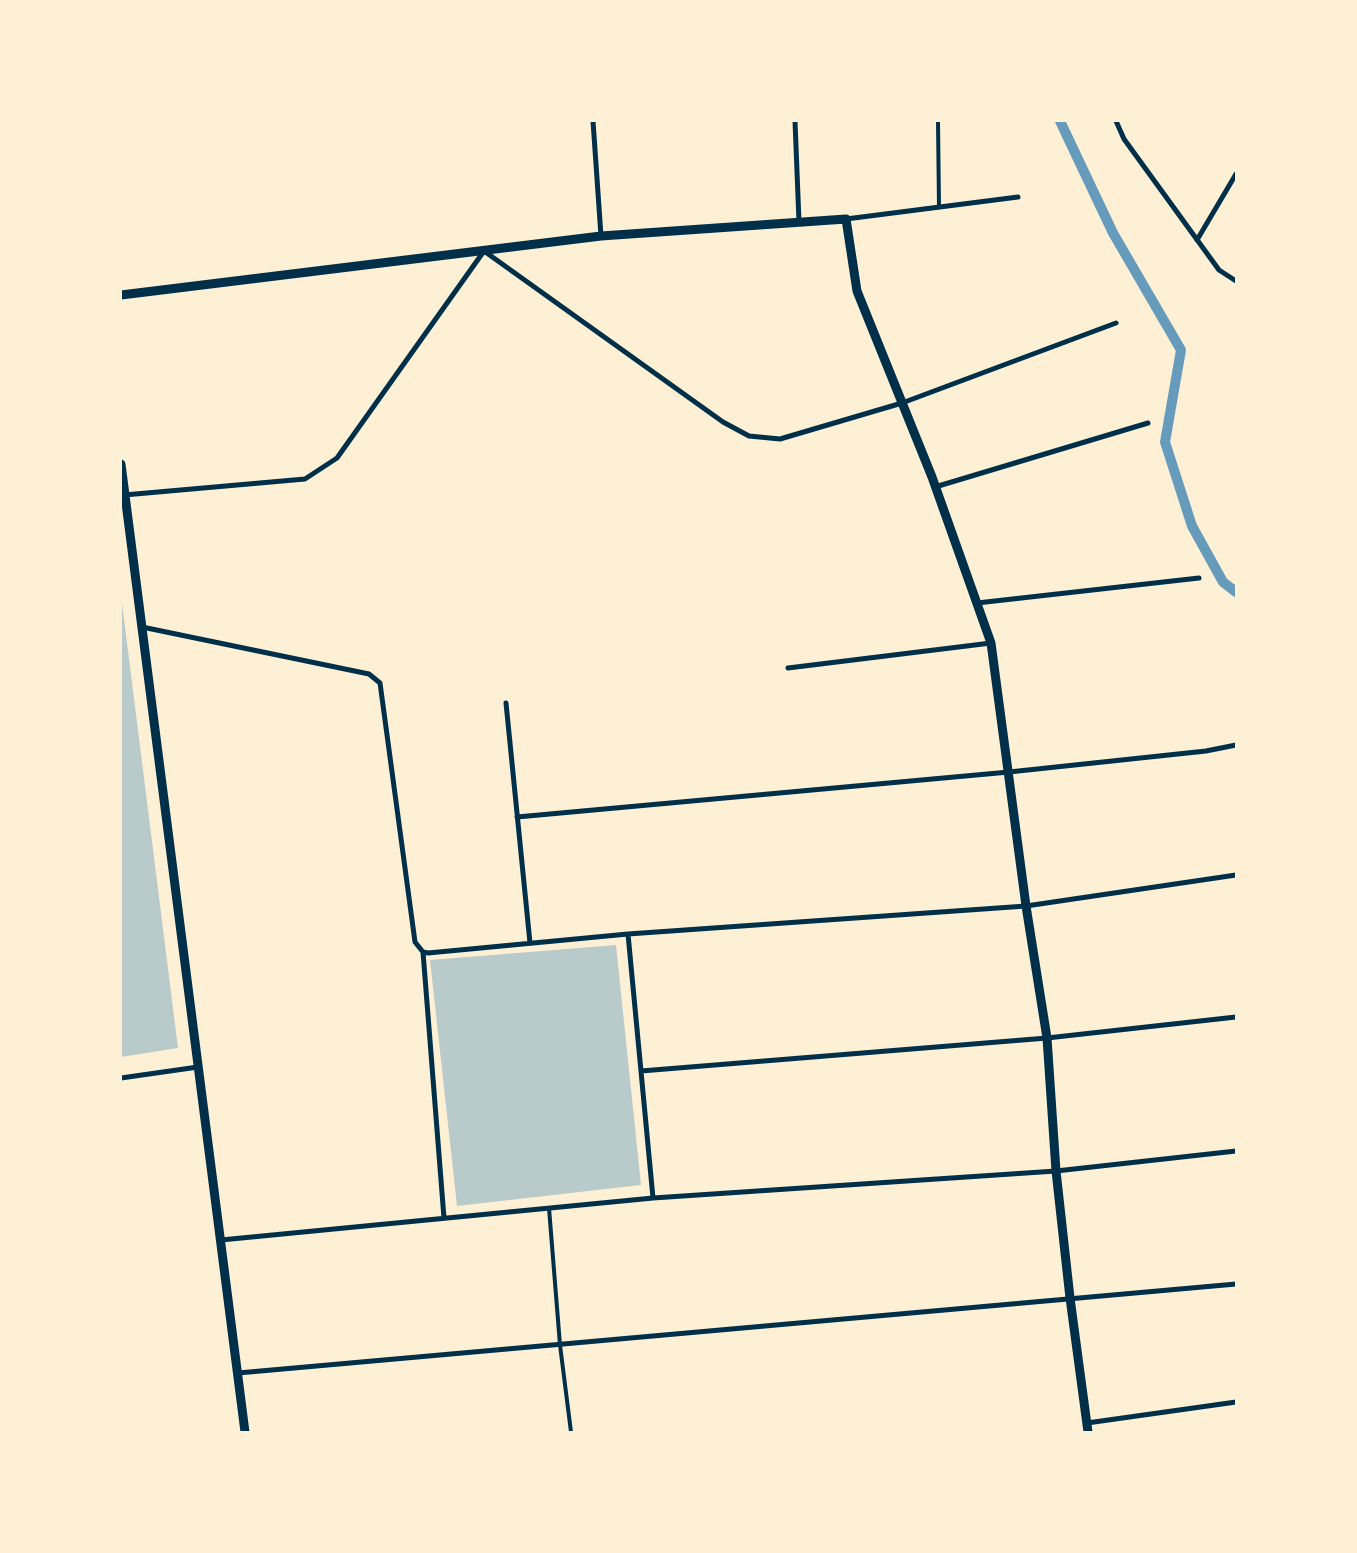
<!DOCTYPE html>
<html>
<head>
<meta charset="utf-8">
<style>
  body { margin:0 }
  #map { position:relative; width:1357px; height:1553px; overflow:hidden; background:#fdf0d5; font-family:"Titillium Web",sans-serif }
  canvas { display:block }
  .frame { position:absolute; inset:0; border:122px solid #fdf0d5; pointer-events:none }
</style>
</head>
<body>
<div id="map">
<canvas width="1357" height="1553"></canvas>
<div class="frame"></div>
</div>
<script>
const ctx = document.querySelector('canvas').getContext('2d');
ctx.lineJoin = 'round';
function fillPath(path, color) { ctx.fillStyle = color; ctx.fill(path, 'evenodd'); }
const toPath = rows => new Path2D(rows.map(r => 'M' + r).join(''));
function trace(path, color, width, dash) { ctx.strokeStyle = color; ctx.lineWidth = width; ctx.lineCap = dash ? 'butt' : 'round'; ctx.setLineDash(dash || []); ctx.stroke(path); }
const green = toPath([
  [121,595,178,1048,121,1057],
  [616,945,641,1185,457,1206,430,960]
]);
const stream = toPath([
  [1060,121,1113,233,1181,350,1165,442,1192,526,1223,582,1236,592]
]);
const service = toPath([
  [938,121,939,207],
  [549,1208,560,1345,571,1432]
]);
const minor = toPath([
  [593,121,601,236],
  [795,121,799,222],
  [1116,121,1124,139,1219,270,1236,281],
  [846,219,1018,197],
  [1197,240,1236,174],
  [935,487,1148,423],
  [124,495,305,479,337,458,484,251,723,422,749,436,780,439,902,403,1116,323],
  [977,603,1199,578],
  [142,627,369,674,380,683,415,942,423,952,444,1218],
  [788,668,991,643],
  [506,703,530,943],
  [517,817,1009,772,1206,751,1236,745],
  [628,934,653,1198],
  [423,952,428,953,628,934,1026,906,1236,875],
  [641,1071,1047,1038,1236,1017],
  [121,1078,198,1067],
  [221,1240,653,1198,1056,1171,1236,1151],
  [238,1373,1236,1284],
  [1087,1423,1236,1402]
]);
const tertiary = toPath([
  [121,295,601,236,846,219,857,291,932,477,991,643,1026,906,1047,1038,1056,1171,1070,1298,1088,1432],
  [121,464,245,1432]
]);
fillPath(green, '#b9caca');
trace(stream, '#669bbc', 10);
trace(service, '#003049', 4);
trace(minor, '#003049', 5);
trace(tertiary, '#003049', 9);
</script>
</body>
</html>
